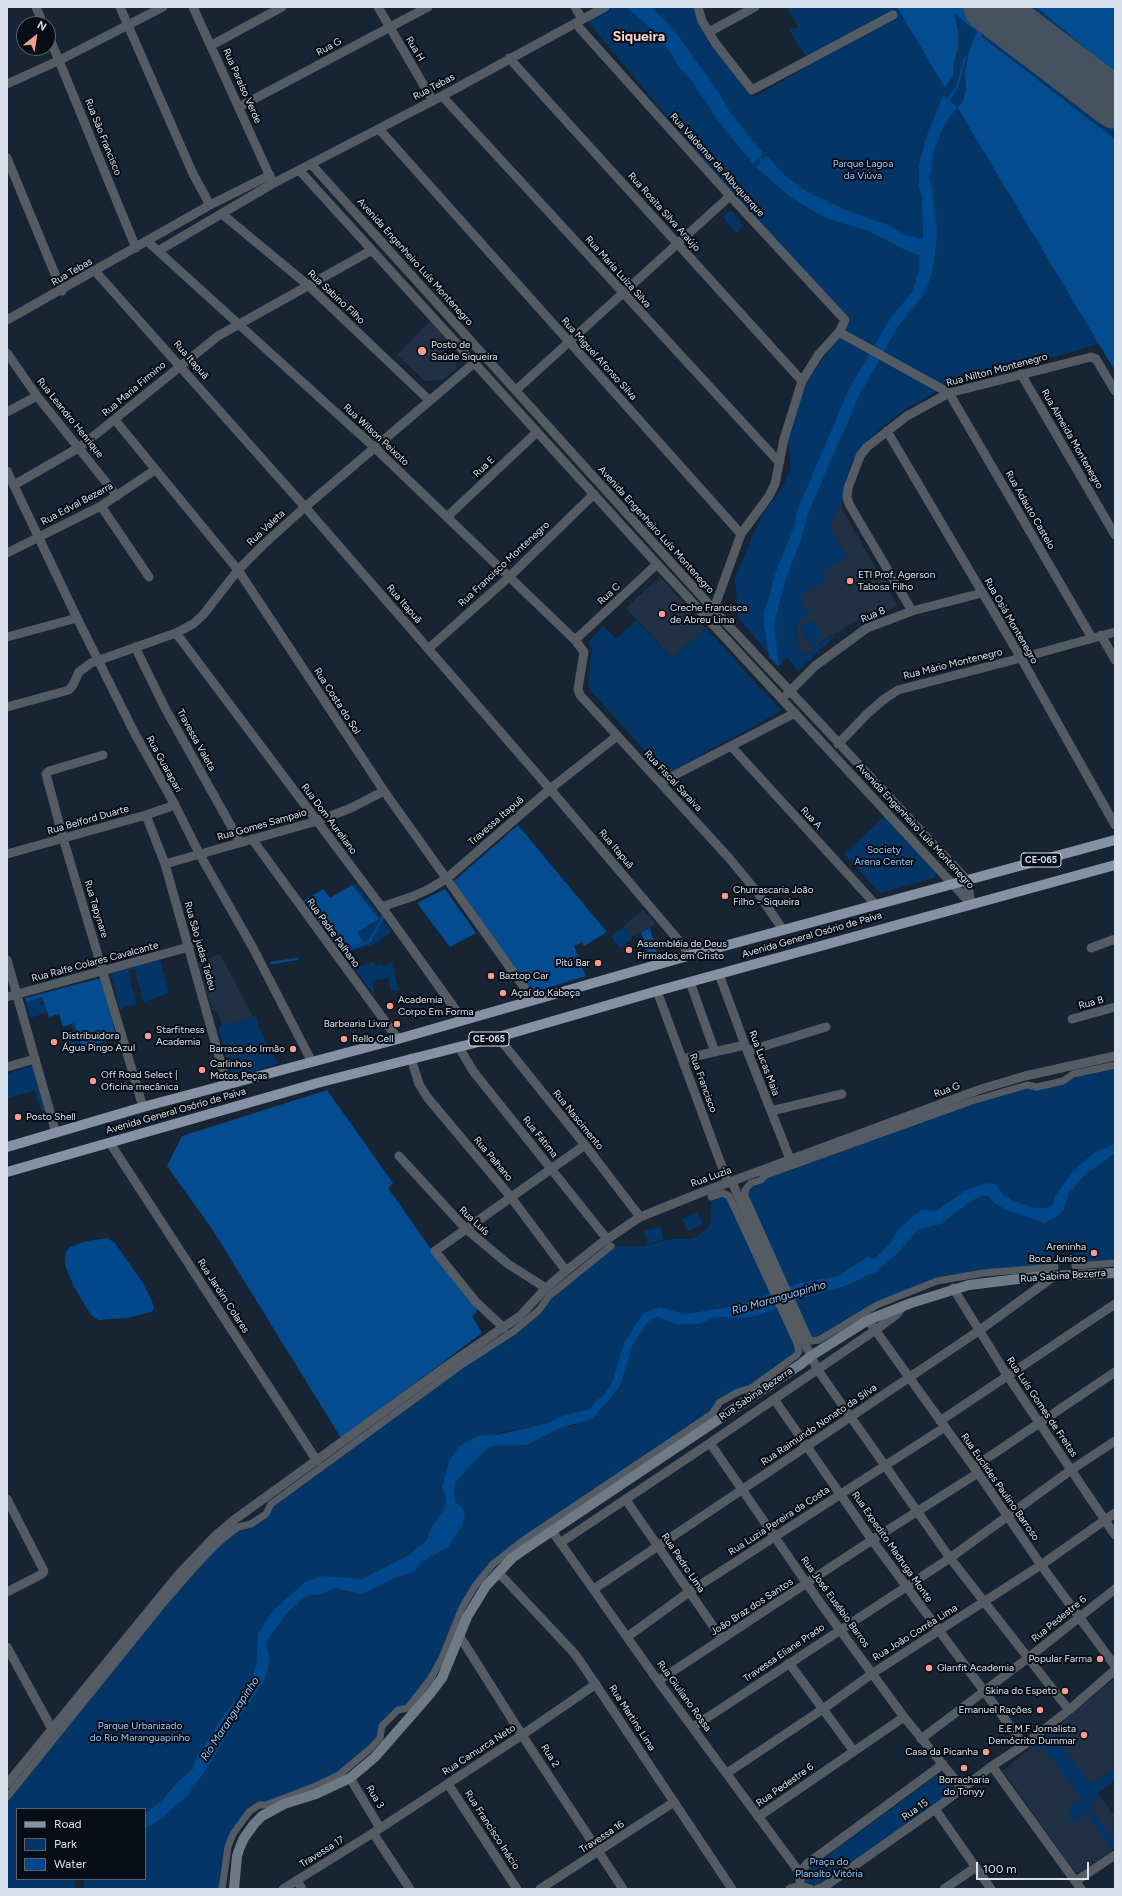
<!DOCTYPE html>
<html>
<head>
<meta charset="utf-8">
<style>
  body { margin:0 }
  #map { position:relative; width:1122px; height:1896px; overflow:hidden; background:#172434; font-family:Figtree,sans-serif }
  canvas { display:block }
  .frame { position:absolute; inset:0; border:8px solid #d9e1ec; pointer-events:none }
  .legend { position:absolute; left:16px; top:1808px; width:130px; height:72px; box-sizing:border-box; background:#070d14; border:1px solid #5b626a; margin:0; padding:5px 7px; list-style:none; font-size:12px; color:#d9e1ec }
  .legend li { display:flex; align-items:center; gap:8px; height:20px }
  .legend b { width:20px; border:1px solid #5b626a }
  .north { position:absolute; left:16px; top:16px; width:40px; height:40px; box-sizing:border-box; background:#070d14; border:1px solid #5b626a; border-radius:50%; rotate:30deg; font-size:11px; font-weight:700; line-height:16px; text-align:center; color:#d9e1ec }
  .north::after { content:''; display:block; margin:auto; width:14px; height:18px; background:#f59d8f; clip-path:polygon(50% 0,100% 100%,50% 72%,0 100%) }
  .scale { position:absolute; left:976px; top:1862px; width:113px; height:18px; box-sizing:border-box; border:2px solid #d9e1ec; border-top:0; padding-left:5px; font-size:12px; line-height:14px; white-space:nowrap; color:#d9e1ec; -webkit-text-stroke:3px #070d14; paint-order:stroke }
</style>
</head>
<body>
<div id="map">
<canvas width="1122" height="1896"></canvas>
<div class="frame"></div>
<ul class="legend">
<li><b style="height:5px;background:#8492a3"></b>Road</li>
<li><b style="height:11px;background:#033566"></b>Park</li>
<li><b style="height:11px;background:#00488c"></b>Water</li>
</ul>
<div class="north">N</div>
<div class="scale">100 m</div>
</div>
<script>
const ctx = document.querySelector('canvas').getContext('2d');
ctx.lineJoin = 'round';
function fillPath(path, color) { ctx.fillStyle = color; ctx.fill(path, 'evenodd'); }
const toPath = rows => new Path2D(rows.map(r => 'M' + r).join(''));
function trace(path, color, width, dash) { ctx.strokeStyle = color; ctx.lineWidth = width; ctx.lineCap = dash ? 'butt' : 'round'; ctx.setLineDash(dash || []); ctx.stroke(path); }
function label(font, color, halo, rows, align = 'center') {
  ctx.font = font + ' Figtree,sans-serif'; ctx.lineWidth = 4; ctx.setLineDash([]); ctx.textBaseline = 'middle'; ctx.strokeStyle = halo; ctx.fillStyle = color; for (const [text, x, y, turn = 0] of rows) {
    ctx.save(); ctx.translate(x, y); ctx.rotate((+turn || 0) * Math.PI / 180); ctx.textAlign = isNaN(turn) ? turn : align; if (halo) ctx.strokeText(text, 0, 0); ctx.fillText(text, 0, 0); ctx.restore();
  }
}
const built = toPath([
  [430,321,454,348,444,348,445,357,455,356,456,369,442,380,425,381,397,355],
  [841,507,897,605,896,607,849,625,818,644,807,656,798,647,795,618,799,594,830,528,836,510],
  [660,577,706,628,672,658,626,608],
  [643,910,656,924,631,937,625,925],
  [220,954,253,1017,222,1026,218,1012,212,1010,198,962],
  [1113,1680,1115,1680,1115,1780,1098,1793,1115,1817,1115,1848,1078,1873,1075,1872,1003,1771]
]);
const green = toPath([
  [612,7,697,7,747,89,755,97,808,66,809,61,789,30,799,27,787,7,897,7,945,87,953,76,954,61,958,49,958,31,955,13,977,32,974,38,965,73,966,88,963,102,957,107,1099,344,944,388,909,407,883,426,859,449,849,468,843,492,841,507,836,510,830,528,847,556,821,573,826,581,799,597,809,614,795,623,798,647,807,656,818,644,837,634,798,671,787,657,779,667,738,617,735,579,754,532,764,512,781,490,791,468,788,439,807,382,850,320,737,200,587,21],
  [1004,7,1036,7,1115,73,1115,92],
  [991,22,1115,116,1115,139,981,36],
  [729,211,733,212,744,226,736,233,723,216],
  [636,620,672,658,706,628,781,711,669,773,665,773,590,690,588,683,592,648,588,642,603,626,616,639],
  [812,620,823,637,813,645,807,642,800,627],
  [885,816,936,871,935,878,880,893,844,854],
  [356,884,392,932,374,944,340,954,340,950,364,942,357,932,379,919,352,885],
  [625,925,632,939,620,948,611,937],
  [160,960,169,993,143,1002,135,969,128,970,136,1004,120,1009,110,972],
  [374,962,376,966,381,964,382,966,392,962,397,985,400,990,391,991,388,978,372,981,376,998,354,968],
  [42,997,43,1001,40,1002,41,1005,44,1004,47,1012,31,1018,26,1002],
  [256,1016,259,1028,278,1064,232,1077,218,1027],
  [74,1023,80,1043,69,1047,65,1034,73,1032,71,1024],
  [34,1065,48,1114,43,1115,35,1091,7,1098,7,1074],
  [1115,1065,1115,1143,1094,1153,1078,1166,1071,1174,1055,1196,1053,1204,1048,1208,1036,1208,1014,1201,1003,1195,997,1185,966,1190,936,1211,898,1229,891,1242,873,1259,867,1257,838,1276,799,1283,786,1288,745,1190,751,1183,1027,1085,1037,1087,1073,1074],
  [1115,1153,1115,1263,1075,1266,1073,1244,1053,1246,1055,1267,951,1278,884,1302,812,1341,792,1301,848,1285,876,1272,897,1254,918,1230,941,1224,970,1202,981,1196,989,1196,994,1203,1006,1210,1045,1223,1056,1217,1063,1211,1070,1192,1086,1174],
  [726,1193,774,1292,735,1306,684,1314,660,1307,624,1343,612,1383,603,1396,595,1401,590,1409,565,1415,547,1423,473,1438,446,1496,446,1506,431,1528,427,1540,409,1556,362,1579,324,1576,258,1634,256,1666,254,1672,239,1696,221,1719,195,1760,193,1769,178,1781,156,1805,145,1814,145,1809,17,1809,17,1879,74,1879,75,1889,7,1889,7,1797,162,1605,238,1527,251,1524,271,1504,514,1331,549,1296,611,1246,644,1246,671,1239,689,1239,698,1236,707,1229,710,1223,711,1197],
  [697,1212,703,1224,688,1231,682,1219],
  [660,1227,664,1239,648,1244,644,1231],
  [780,1305,799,1351,751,1388,720,1402,712,1414,521,1542,475,1586,442,1658,408,1708,398,1710,382,1726,380,1738,338,1775,259,1805,233,1834,222,1889,85,1889,83,1879,145,1879,145,1829,161,1819,187,1796,206,1770,270,1661,266,1643,287,1613,306,1596,322,1594,334,1588,348,1592,367,1592,395,1578,414,1572,422,1562,448,1547,462,1526,463,1521,462,1507,455,1502,454,1490,456,1481,490,1446,527,1445,554,1431,591,1420,620,1387,633,1344,649,1319,659,1317,675,1324,700,1324,712,1318,724,1317,733,1318,753,1317],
  [1050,1732,1090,1783,1093,1782,1094,1783,1115,1767,1115,1780,1098,1793,1100,1796,1089,1806,1091,1810,1074,1822,1068,1822,1074,1817,1067,1809,1082,1798,1044,1748,1039,1751,1034,1745],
  [940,1773,944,1774,954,1787,954,1791,819,1886,812,1888,804,1884,803,1874,806,1871],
  [1092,1811,1115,1841,1115,1848,1112,1850,1088,1815]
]);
const forest = toPath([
  [897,7,971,7,991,22,981,36,1115,139,1115,371,957,107,963,102,966,88,965,73,970,48,977,32,955,14,958,31,958,49,954,61,953,76,945,88],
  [1036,7,1115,7,1115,73],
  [518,825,607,932,584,946,582,942,574,946,586,976,531,993,454,881],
  [352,885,379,919,357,932,364,942,340,950,303,901,323,889,330,898],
  [445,889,476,933,450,947,417,903],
  [650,928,657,953,649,956,641,932],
  [97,979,101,979,104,982,116,1038,82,1048,74,1023,63,1027,59,1014,49,1017,42,997,26,1002,25,998],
  [327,1090,393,1183,388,1188,433,1252,474,1301,477,1312,472,1316,482,1333,341,1438,214,1232,167,1166,182,1136]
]);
const water = toPath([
  [626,7,651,7,672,27,717,90,729,111,763,153,753,164,722,126,694,84,678,66,671,53,647,25],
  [943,95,957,107,943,127,933,154,932,168,929,178,932,189,937,232,934,262,930,279,922,297,898,326,859,396,809,511,801,539,785,582,774,623,779,667,769,657,763,618,775,574,794,527,797,511,848,391,890,319,912,292,918,274,920,255,909,252,868,231,823,217,788,195,756,167,767,156,785,176,808,192,846,210,888,225,905,235,923,239,922,198,919,186,919,164,927,135],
  [1115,1143,1115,1153,1086,1174,1070,1192,1063,1211,1056,1217,1045,1223,1006,1210,994,1203,989,1196,981,1196,970,1202,941,1224,918,1230,897,1254,876,1272,848,1285,792,1301,753,1317,733,1318,724,1317,712,1318,700,1324,675,1324,659,1317,650,1319,633,1344,620,1387,591,1420,574,1424,554,1431,527,1445,490,1446,456,1481,454,1490,455,1502,462,1507,465,1514,462,1526,448,1547,422,1562,414,1572,395,1578,367,1592,361,1594,334,1588,322,1594,306,1596,287,1613,266,1643,270,1661,265,1679,229,1732,206,1770,187,1796,161,1819,145,1829,145,1814,163,1799,178,1781,193,1769,195,1760,221,1719,239,1696,254,1672,256,1666,258,1634,274,1610,306,1581,324,1576,362,1579,409,1555,427,1540,431,1528,446,1506,446,1496,442,1488,450,1459,460,1446,473,1438,482,1435,500,1434,547,1423,565,1415,590,1409,595,1401,603,1396,612,1383,624,1343,643,1313,660,1307,684,1314,735,1306,799,1283,838,1276,867,1257,874,1259,891,1242,898,1229,921,1210,936,1211,966,1190,983,1184,992,1183,997,1185,1003,1195,1014,1201,1036,1208,1048,1208,1053,1204,1055,1196,1071,1174,1078,1166,1094,1153],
  [107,1238,115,1243,143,1283,152,1301,154,1309,151,1312,127,1318,99,1320,91,1315,74,1287,65,1265,66,1252,70,1247,83,1242]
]);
const stream = toPath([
  [947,103,957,87,965,58],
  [756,154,764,163],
  [340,952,369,942,385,914],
  [271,963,297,959]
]);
const runway = toPath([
  [989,7,1115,103]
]);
const pedestrian = toPath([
  [1075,1266,1115,1263],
  [1055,1267,984,1273,937,1281,877,1305,819,1340,812,1341,809,1339,745,1196,745,1190,751,1183,761,1180,766,1175,972,1101,1027,1085,1037,1087,1063,1081,1073,1074,1115,1065],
  [7,1797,162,1605,195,1567,219,1542,238,1527,251,1524,266,1514,271,1504,463,1364,514,1331,539,1310,549,1296,611,1246],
  [222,1889,228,1847,233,1834,249,1812,259,1805,266,1805,316,1786,339,1775,371,1748,380,1738,382,1726,398,1710,408,1708,431,1678,442,1658,462,1608,475,1586,493,1564,521,1542,712,1414,720,1402,738,1392,751,1388,797,1355,799,1351,796,1341,729,1196,723,1193,711,1197]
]);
const minor = toPath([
  [36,7,43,24],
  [120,7,193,174,210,205],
  [193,7,272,181],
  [378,7,433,101],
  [575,7,582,19],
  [698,7,702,21,716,44,752,90,893,15],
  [575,23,730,196,845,320,839,332,819,354,802,381,784,439,775,484,769,496,741,534,712,614],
  [709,32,755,7],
  [48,34,136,248],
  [212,45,282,7],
  [509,58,802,381],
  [7,84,60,60,163,7],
  [442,96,779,462],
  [239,107,428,7],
  [379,129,741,534],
  [7,158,62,291],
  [311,164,714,610,967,880,971,904],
  [300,171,657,564,971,904],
  [222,214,309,286,430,401],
  [147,241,375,448,575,640,584,652,578,689,580,695,729,858,758,893,783,930],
  [158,251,272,184,442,96,605,7],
  [95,271,305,507,550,789,691,955],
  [7,320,210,205,270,175],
  [839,332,949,393,1092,638],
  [7,353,37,396,117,496],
  [1021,374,1115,535],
  [516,390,730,196],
  [7,412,37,396],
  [115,420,238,570,384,791,533,1000],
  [887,431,1021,658,1115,825],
  [7,471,77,618,135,734,175,805,200,855,253,948,312,1062],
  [14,485,80,447,218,336,372,250],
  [101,506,149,577],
  [447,517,537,432],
  [7,553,101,506,155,470],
  [912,611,849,504,847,497,848,488,860,456,867,447,907,416,949,393,1091,357,1096,359,1115,391],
  [176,633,389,917,463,1020],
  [1101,635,1115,660],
  [7,637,77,618],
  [575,640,657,564],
  [135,647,165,708,240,842],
  [428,649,509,577,594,494],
  [787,694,815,666,867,628,912,611,982,593],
  [7,707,69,690,73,685,79,672,91,663,176,633,193,624,203,615,238,570,263,545,305,507,474,363],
  [838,744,868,713,883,700,898,690,1021,658,1115,632],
  [731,746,876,905],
  [103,755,49,771,46,774,63,838,143,1107],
  [661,782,795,713],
  [146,815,165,864,227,1085],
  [252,839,398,1039],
  [7,854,146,815,175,805],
  [165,864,317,821,351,808,384,791],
  [381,907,414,896,429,889,446,879,550,789,617,736],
  [1091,948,1115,939],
  [7,960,56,1133],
  [719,974,745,1045,790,1159],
  [690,982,715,1052],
  [657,991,728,1183],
  [7,997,189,947],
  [1072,1019,1115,1007],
  [498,1037,585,1145,640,1217],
  [459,1047,473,1071,607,1239],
  [748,1051,826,1027],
  [411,1058,419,1084,427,1097,510,1196,566,1271],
  [683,1059,745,1045],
  [7,1067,35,1059],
  [771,1111,842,1094],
  [110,1143,317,1461],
  [399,1156,465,1228,508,1264,546,1288],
  [732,1182,763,1254,817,1369,950,1558,1069,1710],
  [953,1288,1007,1375,1115,1535],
  [868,1320,978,1473,1041,1565,1115,1666],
  [504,1328,476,1302,435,1251,585,1145],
  [774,1399,872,1540,1024,1745],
  [940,1421,1115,1304],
  [710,1443,821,1604,904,1717,962,1788],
  [974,1467,1115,1372],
  [7,1499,44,1571,42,1574,7,1592],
  [626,1500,722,1639],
  [552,1531,658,1681,800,1873],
  [560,1543,710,1443,874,1331,896,1315,903,1306],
  [498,1572,574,1653,582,1664,732,1889],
  [594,1589,980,1330,1053,1277],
  [459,1635,522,1735,623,1889],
  [627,1637,689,1592,945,1427],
  [7,1647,52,1729],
  [789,1663,853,1750],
  [658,1681,872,1540,978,1473],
  [693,1727,950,1558,1071,1470,1115,1441],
  [921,1739,1028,1658,1115,1589],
  [992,1766,1081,1889],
  [727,1773,823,1709,873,1673,1041,1565,1115,1513],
  [350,1778,380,1828],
  [7,1784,178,1575,215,1536,234,1520,451,1363,520,1316,546,1288,566,1271,600,1244,640,1217,700,1193,981,1089,1025,1076,1115,1056],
  [448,1784,517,1889],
  [935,1809,991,1889],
  [758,1817,904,1717],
  [373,1833,410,1889],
  [297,1880,302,1889],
  [1076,1881,1115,1855],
  [800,1886,800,1873,807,1864,943,1764],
  [283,1889,373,1833,522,1735,596,1684],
  [540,1889,674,1802],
  [790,1889,800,1886,810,1889],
  [818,1889,824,1887,935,1809,992,1766,1024,1745,1069,1710,1115,1670],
  [944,1889,976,1867]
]);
const secondary = toPath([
  [234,1889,237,1856,240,1847,244,1838,254,1824,262,1816,284,1804,316,1794,350,1778,375,1757,430,1694,442,1678,467,1617,486,1586,512,1558,525,1549,801,1364,811,1356,868,1320,911,1303,969,1285,1034,1277,1115,1273]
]);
const primary = toPath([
  [7,1147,143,1107,398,1039,691,955,1115,840],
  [7,1172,321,1082,498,1037,657,991,1115,865]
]);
const markers = [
  [422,351,5,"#f59d8f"],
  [850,581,4,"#f59d8f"],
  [662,614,4,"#f59d8f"],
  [725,896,4,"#f59d8f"],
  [629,950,4,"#f59d8f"],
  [598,963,4,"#f59d8f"],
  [491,976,4,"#f59d8f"],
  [503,993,4,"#f59d8f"],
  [390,1006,4,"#f59d8f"],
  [397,1024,4,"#f59d8f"],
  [148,1036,4,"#f59d8f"],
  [344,1039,4,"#f59d8f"],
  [54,1042,4,"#f59d8f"],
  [293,1049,4,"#f59d8f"],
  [202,1070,4,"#f59d8f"],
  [93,1081,4,"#f59d8f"],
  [18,1117,4,"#f59d8f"],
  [1094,1253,4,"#f59d8f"],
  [1100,1659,4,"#f59d8f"],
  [929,1668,4,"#f59d8f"],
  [1065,1691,4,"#f59d8f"],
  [1040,1710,4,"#f59d8f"],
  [1084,1735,4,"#f59d8f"],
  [986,1752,4,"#f59d8f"],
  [964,1768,4,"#f59d8f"]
];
const shields = [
  [1041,860,40],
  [489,1039,40]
];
const shieldNames = [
  ["CE-065",1041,860],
  ["CE-065",489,1039]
];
const streetNames = [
  ["Rua G",329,47,-28],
  ["Rua H",415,49,59],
  ["Rua Paraíso Verde",242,86,66],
  ["Rua Tebas",434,87,-28],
  ["Rua São Francisco",103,137,68],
  ["Rua Valdemar de Albuquerque",717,165,48],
  ["Rua Rosita Silva Araújo",664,212,48],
  ["Avenida Engenheiro Luís Montenegro",415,262,48],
  ["Rua Tebas",72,272,-30],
  ["Rua Maria Luiza Silva",618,272,48],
  ["Rua Sabino Filho",336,297,43],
  ["Rua Miguel Afonso Silva",599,359,48],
  ["Rua Itapuã",191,360,49],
  ["Rua Nilton Montenegro",997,370,-15],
  ["Rua Maria Firmino",134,389,-40],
  ["Rua Leandro Henrique",70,418,51],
  ["Rua Wilson Peixoto",376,435,43],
  ["Rua Almeida Montenegro",1072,439,60],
  ["Rua E",484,467,-44],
  ["Rua Edval Bezerra",77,504,-28],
  ["Rua Adauto Castelo",1030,510,60],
  ["Rua Valeta",266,528,-43],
  ["Avenida Engenheiro Luís Montenegro",656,530,48],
  ["Rua Francisco Montenegro",504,564,-43],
  ["Rua C",609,594,-43],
  ["Rua Itapuã",404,604,49],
  ["Rua 8",873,615,-23],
  ["Rua Osiá Montenegro",1011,621,60],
  ["Rua Mário Montenegro",953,664,-14],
  ["Rua Costa do Sol",337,701,57],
  ["Travessa Valeta",196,740,61],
  ["Rua Guarapari",164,764,61],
  ["Rua Fiscal Saraiva",673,781,47],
  ["Rua A",811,818,47],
  ["Rua Dom Aureliano",329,819,53],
  ["Rua Belford Duarte",88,820,-16],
  ["Travessa Itapuã",496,821,-41],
  ["Rua Gomes Sampaio",262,825,-16],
  ["Avenida Engenheiro Luís Montenegro",915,826,47],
  ["Rua Itapuã",616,849,50],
  ["Rua Tapynare",96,909,73],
  ["Rua Padre Palhano",333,933,54],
  ["Avenida General Osório de Paiva",812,935,-16],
  ["Rua São judas Tadeu",200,946,74],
  ["Rua Ralfe Colares Cavalcante",95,962,-15],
  ["Rua B",1091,1003,-15],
  ["Rua Lucas Maia",764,1063,69],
  ["Rua Francisco",703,1083,70],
  ["Rua G",947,1090,-20],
  ["Avenida General Osório de Paiva",176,1111,-16],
  ["Rua Nascimento",578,1120,51],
  ["Rua Fátima",540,1137,51],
  ["Rua Palhano",493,1159,50],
  ["Rua Luzia",711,1177,-20],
  ["Rua Luís",474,1221,43],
  ["Rua Sabina Bezerra",1063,1276,-4],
  ["Rua Jardim Colares",223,1296,57],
  ["Rua Sabina Bezerra",756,1394,-34],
  ["Rua Luís Gomes de Freitas",1042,1407,56],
  ["Rua Raimundo Nonato da Silva",819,1425,-34],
  ["Rua Euclides Paulino Barroso",1000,1487,55],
  ["Rua Luzia Pereira da Costa",779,1521,-33],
  ["Rua Expedito Madruga Monte",892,1547,55],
  ["Rua Pedro Lima",683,1563,56],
  ["Rua José Eusébio Barros",835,1602,54],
  ["João Braz dos Santos",752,1607,-33],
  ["Rua Pedestre 6",1059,1619,-39],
  ["Rua João Corrêa Lima",915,1633,-32],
  ["Travessa Eliane Prado",784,1653,-34],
  ["Rua Giuliano Rossa",684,1696,54],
  ["Rua Martins Lima",632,1718,57],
  ["Rua Camurca Neto",479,1750,-33],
  ["Rua 2",550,1756,57],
  ["Rua Pedestre 6",785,1785,-35],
  ["Rua 3",375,1797,59],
  ["Rua 15",915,1810,-35],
  ["Rua Francisco Inácio",492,1830,57],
  ["Travessa 16",602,1837,-33],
  ["Travessa 17",322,1852,-32]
];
const parkNames = [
  ["Parque Lagoa",863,164],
  ["da Viúva",863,176],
  ["Society",884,850],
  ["Arena Center",884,862],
  ["Parque Urbanizado",140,1726],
  ["do Rio Maranguapinho",140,1738],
  ["Praça do",829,1862],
  ["Planalto Vitória",829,1874]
];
const poiNames = [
  ["Posto de",431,345],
  ["Saúde Siqueira",431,357],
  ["ETI Prof. Agerson",858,575],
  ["Tabosa Filho",858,587],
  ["Creche Francisca",670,608],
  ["de Abreu Lima",670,620],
  ["Churrascaria João",733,890],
  ["Filho - Siqueira",733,902],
  ["Assembléia de Deus",637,944],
  ["Firmados em Cristo",637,956],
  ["Pitú Bar",590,963,"right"],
  ["Baztop Car",499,976],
  ["Açaí do Kabeça",511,993],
  ["Academia",398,1000],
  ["Corpo Em Forma",398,1012],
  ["Barbearia Livar",389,1024,"right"],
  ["Starfitness",156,1030],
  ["Academia",156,1042],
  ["Distribuidora",62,1036],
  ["Água Pingo Azul",62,1048],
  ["Rello Cell",352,1039],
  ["Barraca do Irmão",285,1049,"right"],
  ["Carlinhos",210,1064],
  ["Motos Peças",210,1076],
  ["Off Road Select |",101,1075],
  ["Oficina mecânica",101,1087],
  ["Posto Shell",26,1117],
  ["Areninha",1086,1247,"right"],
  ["Boca Juniors",1086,1259,"right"],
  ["Popular Farma",1092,1659,"right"],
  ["Glanfit Academia",937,1668],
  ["Skina do Espeto",1057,1691,"right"],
  ["Emanuel Rações",1032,1710,"right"],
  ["E.E.M.F Jornalista",1076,1729,"right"],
  ["Demócrito Dummar",1076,1741,"right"],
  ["Casa da Picanha",978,1752,"right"],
  ["Borracharia",964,1780,"center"],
  ["do Tonyy",964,1792,"center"]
];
const waterNames = [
  ["Rio Maranguapinho",779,1298,-16],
  ["Rio Maranguapinho",230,1719,-57]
];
const districtNames = [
  ["Siqueira",639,37]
];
fillPath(built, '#203045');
fillPath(green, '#033566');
fillPath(forest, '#044c90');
fillPath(water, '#00488c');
trace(stream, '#00488c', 2.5);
trace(runway, '#465260', 51);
trace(pedestrian, '#545b63', 7);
trace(minor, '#545b63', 9);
trace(secondary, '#6f7a87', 10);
trace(primary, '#8492a3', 10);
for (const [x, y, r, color] of markers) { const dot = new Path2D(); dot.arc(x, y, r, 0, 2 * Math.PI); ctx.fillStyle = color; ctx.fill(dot); trace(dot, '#070d14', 1.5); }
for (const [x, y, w] of shields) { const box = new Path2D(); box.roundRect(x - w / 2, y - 7, w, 14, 3); ctx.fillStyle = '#070d14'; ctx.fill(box); trace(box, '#d9e1ec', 1); }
label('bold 9px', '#d9e1ec', null, shieldNames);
label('10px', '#d9e1ec', '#070d14', streetNames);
label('10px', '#97c6ff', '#070d14', parkNames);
label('10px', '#d9e1ec', '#070d14', poiNames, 'left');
label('italic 11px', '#97c6ff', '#070d14', waterNames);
label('bold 14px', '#f6d3cd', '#070d14', districtNames);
</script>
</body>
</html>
